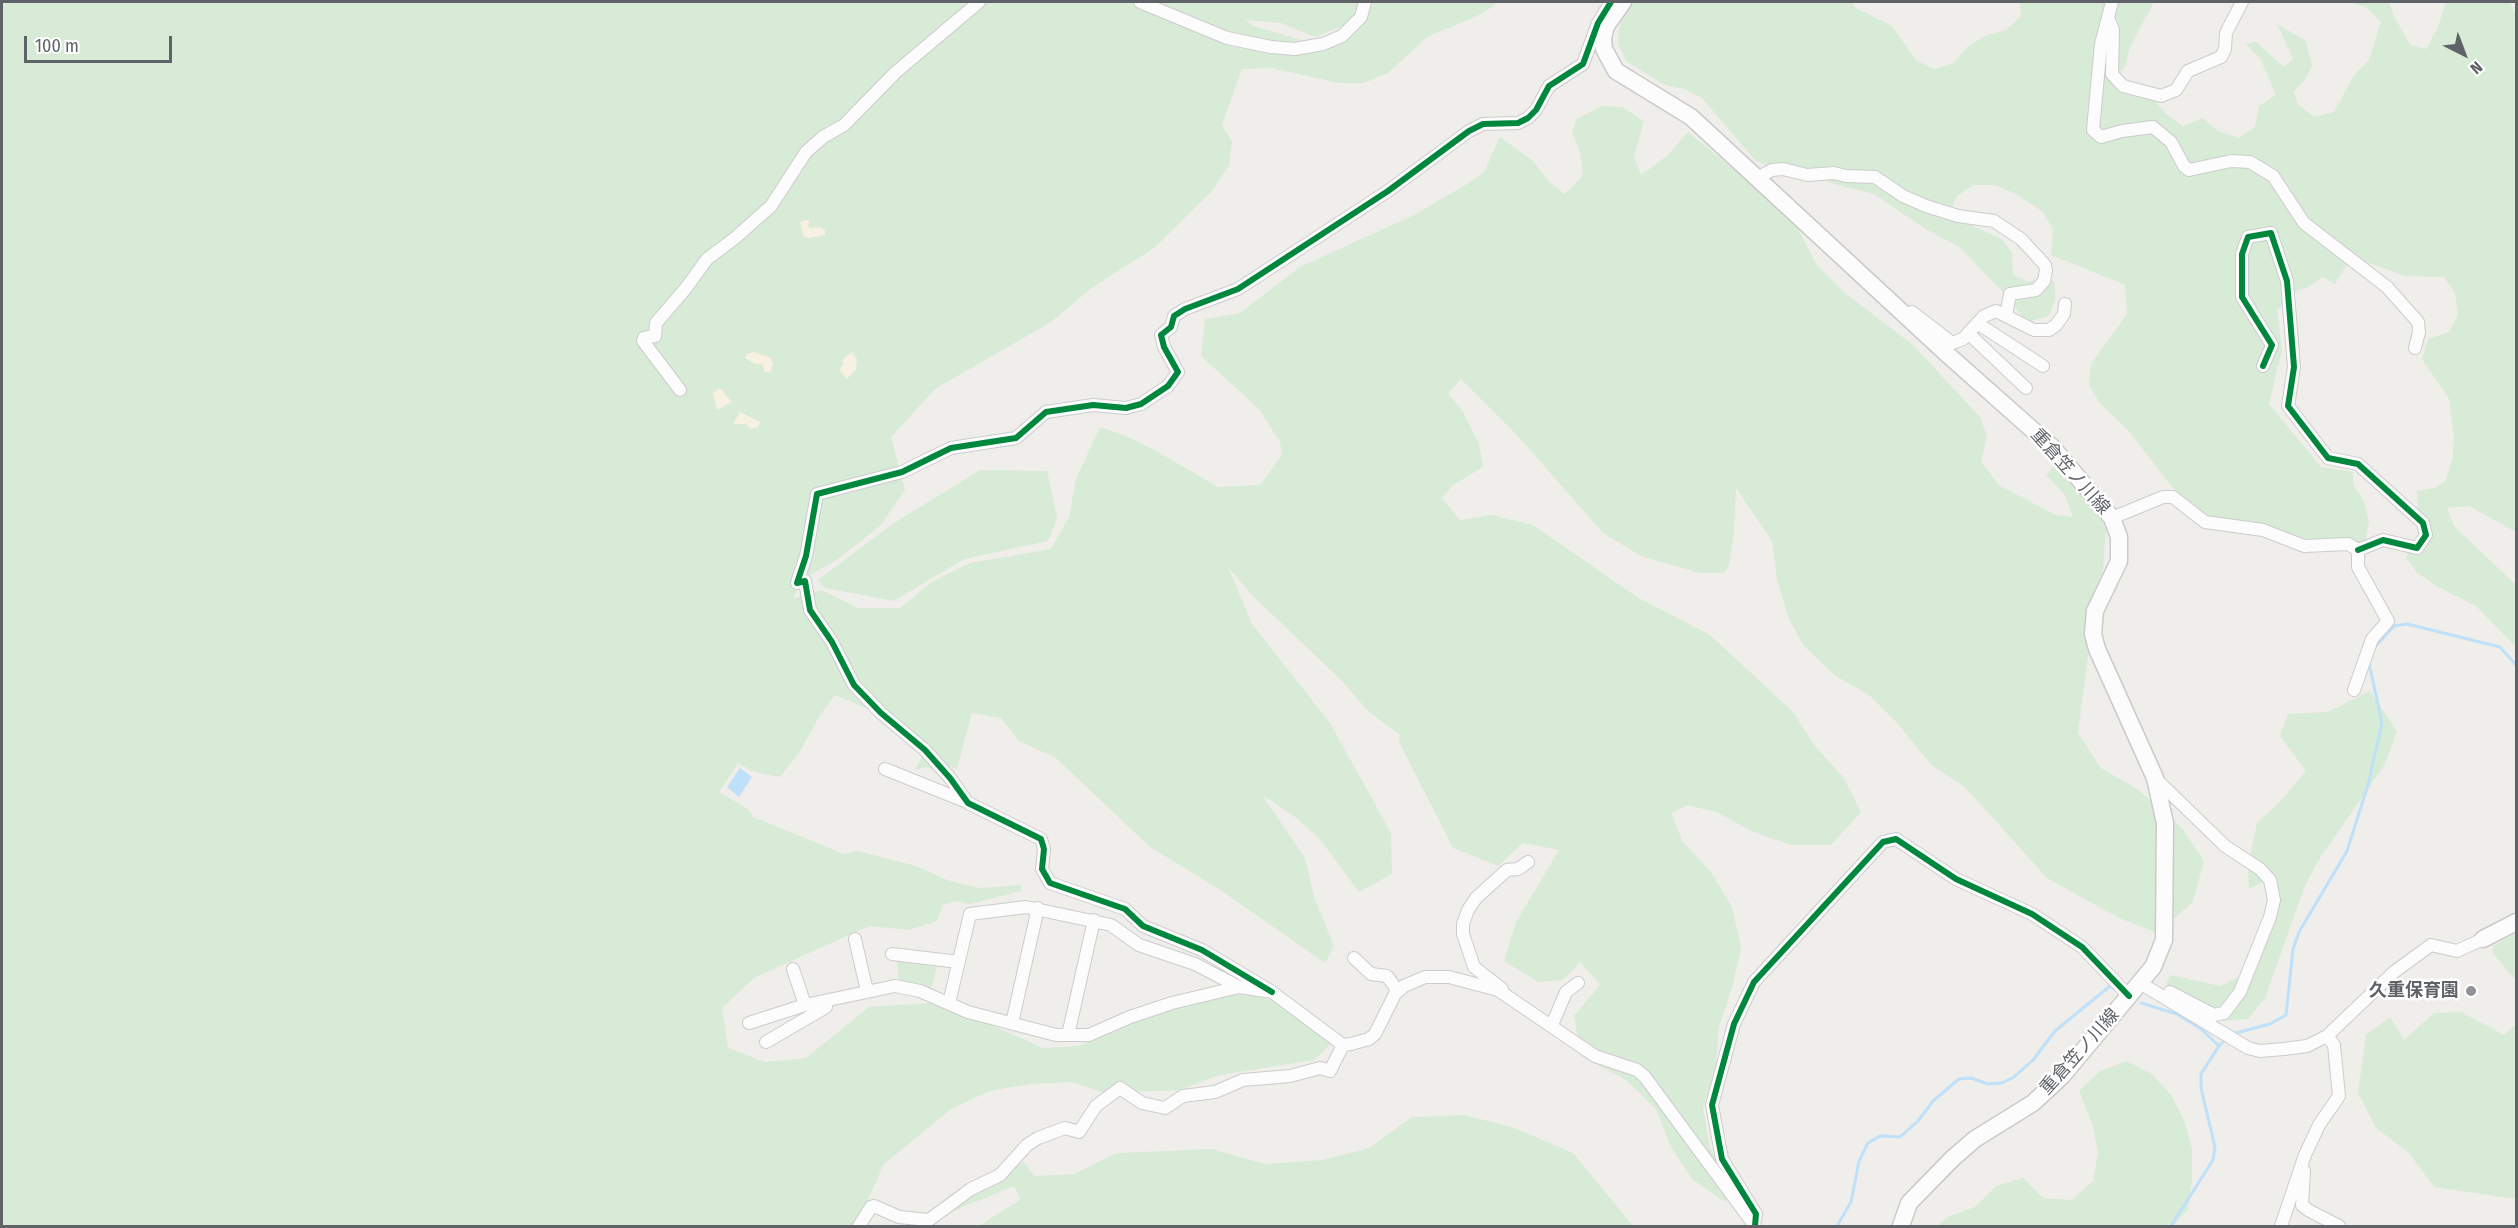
<!DOCTYPE html>
<html>
<head>
<meta charset="utf-8">
<style>
  body { margin:0 }
  #map { position:relative; width:2518px; height:1228px; overflow:hidden; background:#efeeea; font-family:"Fira Sans Condensed",sans-serif }
  canvas { display:block }
  .frame { position:absolute; inset:0; border:3px solid #5f6368; pointer-events:none }
  .north { position:absolute; left:2434px; top:24px; width:60px; height:60px; -webkit-text-stroke:4px #fff; paint-order:stroke; rotate:138deg; font-size:16px; font-weight:700; line-height:24px; text-align:center; color:#5f6368 }
  .north::after { content:''; display:block; margin:auto; width:21px; height:27px; background:#5f6368; clip-path:polygon(50% 0,100% 100%,50% 72%,0 100%) }
  .scale { position:absolute; left:24px; top:36px; width:148px; height:27px; box-sizing:border-box; border:3px solid #5f6368; border-top:0; padding-left:8px; font-size:18px; line-height:21px; white-space:nowrap; color:#5f6368; -webkit-text-stroke:4px #fff; paint-order:stroke }
</style>
</head>
<body>
<div id="map">
<canvas width="2518" height="1228"></canvas>
<div class="frame"></div>
<div class="north">N</div>
<div class="scale">100 m</div>
</div>
<script>
const ctx = document.querySelector('canvas').getContext('2d');
ctx.lineJoin = 'round';
function fillPath(path, color) { ctx.fillStyle = color; ctx.fill(path, 'evenodd'); }
const toPath = rows => new Path2D(rows.map(r => 'M' + r).join(''));
function trace(path, color, width, dash) { ctx.strokeStyle = color; ctx.lineWidth = width; ctx.lineCap = dash ? 'butt' : 'round'; ctx.setLineDash(dash || []); ctx.stroke(path); }
function label(font, color, halo, rows, align = 'center') {
  ctx.font = font + ' "Fira Sans Condensed","Noto Sans JP",sans-serif'; ctx.lineWidth = 5; ctx.setLineDash([]); ctx.textBaseline = 'middle'; ctx.strokeStyle = halo; ctx.fillStyle = color; for (const [text, x, y, turn = 0] of rows) {
    ctx.save(); ctx.translate(x, y); ctx.rotate((+turn || 0) * Math.PI / 180); ctx.textAlign = isNaN(turn) ? turn : align; if (halo) ctx.strokeText(text, 0, 0); ctx.fillText(text, 0, 0); ctx.restore();
  }
}
const green = toPath([
  [2,2,1362,2,1354,16,1345,25,1315,37,1281,23,1245,20,1254,26,1308,42,1329,40,1354,24,1374,2,1495,2,1494,6,1477,16,1427,37,1388,73,1364,83,1339,83,1271,68,1242,69,1222,125,1232,142,1229,165,1213,190,1154,248,1093,287,1051,322,935,389,891,437,905,490,880,526,838,559,803,579,793,599,821,590,858,608,900,608,933,581,970,563,1051,549,1069,517,1076,479,1100,427,1126,436,1156,451,1218,487,1260,485,1282,455,1280,442,1259,409,1201,356,1205,319,1240,313,1300,267,1414,215,1467,184,1484,172,1500,137,1533,161,1549,182,1565,194,1583,175,1580,152,1572,132,1577,119,1601,106,1622,107,1644,121,1634,157,1641,175,1667,156,1688,132,1742,176,1797,227,1817,265,1846,294,1912,344,1980,417,1987,436,1981,462,2000,486,2056,515,2073,517,2065,495,2046,475,2057,462,2091,492,2106,530,2103,571,2087,608,2089,649,2078,733,2101,768,2137,789,2182,828,2204,861,2193,902,2157,933,2119,918,2047,878,1965,787,1931,765,1898,724,1869,695,1834,675,1804,646,1789,619,1777,580,1772,541,1736,488,1734,532,1729,566,1723,573,1700,573,1641,556,1603,533,1515,433,1461,379,1448,394,1462,410,1479,444,1483,467,1453,485,1442,498,1460,520,1492,515,1533,525,1637,597,1710,635,1793,712,1814,745,1843,777,1861,812,1831,845,1790,845,1754,832,1716,812,1687,805,1671,814,1683,842,1711,872,1732,907,1741,948,1732,988,1719,1027,1716,1066,1703,1107,1710,1147,1729,1190,1725,1202,1692,1179,1671,1147,1656,1109,1626,1080,1581,1056,1574,1016,1600,985,1580,962,1563,980,1538,982,1504,961,1516,922,1559,850,1523,843,1498,866,1453,848,1399,742,1400,735,1369,712,1341,680,1253,596,1228,567,1252,624,1330,723,1391,833,1392,874,1359,892,1319,838,1295,817,1262,795,1305,858,1314,897,1334,946,1325,963,1219,889,1150,847,1056,758,1019,741,1001,718,972,713,957,769,948,766,937,770,925,767,915,770,924,753,866,708,835,695,820,715,799,753,780,777,754,772,738,763,719,792,748,809,753,817,844,854,858,851,916,866,947,880,978,888,1021,885,1021,891,970,904,955,901,943,905,937,921,909,930,869,926,754,978,722,1008,728,1048,765,1062,806,1058,869,1007,929,1003,980,1020,1043,1048,1078,1046,1168,1009,1230,994,1255,996,1277,1002,1333,1042,1314,1060,1220,1075,1179,1090,1104,1093,1072,1082,1031,1084,989,1091,950,1110,884,1164,856,1226,2,1226],
  [1634,2,1853,2,1854,7,1892,26,1916,60,1934,69,1954,63,1967,47,1985,36,2006,30,2021,16,2020,2,2154,2,2130,47,2125,67,2111,85,2152,97,2166,114,2183,126,2203,118,2218,131,2238,138,2255,127,2259,106,2276,95,2260,58,2245,44,2256,42,2284,67,2293,59,2277,24,2306,41,2312,65,2306,78,2294,92,2298,104,2314,117,2334,112,2354,75,2369,60,2381,22,2366,7,2351,2,2389,2,2394,16,2410,45,2426,49,2438,27,2446,2,2510,2,2516,14,2516,532,2469,506,2447,508,2454,526,2516,585,2516,647,2476,606,2436,586,2416,572,2406,557,2419,536,2417,491,2435,488,2445,481,2452,461,2454,439,2449,399,2422,359,2428,339,2449,332,2458,314,2455,293,2444,277,2405,276,2366,262,2346,266,2335,284,2323,277,2306,288,2298,290,2277,310,2282,350,2269,404,2321,467,2353,472,2353,484,2364,501,2369,522,2365,541,2345,549,2321,540,2282,535,2203,516,2172,487,2128,430,2099,402,2089,385,2091,364,2127,314,2125,285,2051,255,2053,230,2043,212,2016,194,1995,185,1973,185,1957,196,1951,210,1968,224,2002,239,2012,253,2013,275,2028,282,2046,277,2055,282,2055,300,2049,316,2027,322,2002,291,1959,247,1924,228,1874,194,1833,184,1794,166,1773,169,1755,160,1702,98,1684,89,1665,85,1626,61,1618,44,1619,28,1624,14],
  [980,470,1047,471,1057,518,1048,541,964,559,894,601,825,588,818,580,894,523],
  [2370,691,2397,731,2385,764,2318,861,2304,888,2265,998,2248,1019,2224,1021,2201,1010,2166,984,2170,975,2220,986,2243,975,2271,920,2271,878,2249,889,2248,866,2257,823,2278,804,2306,771,2280,736,2288,714,2328,712],
  [2516,933,2516,981,2492,952,2494,945],
  [897,961,937,967,931,989,899,981],
  [2461,1012,2504,1035,2516,1024,2516,1199,2434,1187,2409,1153,2376,1128,2358,1093,2366,1035,2390,1017,2404,1040,2434,1013],
  [2127,1061,2152,1074,2171,1095,2184,1120,2192,1149,2192,1179,2188,1209,2173,1226,1937,1226,1948,1217,1975,1207,1996,1186,2023,1178,2043,1198,2072,1200,2093,1181,2098,1153,2093,1126,2079,1091,2100,1071],
  [1464,1115,1512,1127,1573,1153,1633,1226,979,1226,1021,1199,1014,1186,951,1212,1023,1161,1034,1176,1074,1174,1117,1153,1212,1149,1265,1164,1322,1160,1369,1148,1412,1117]
]);
const sand = toPath([
  [805,220,810,221,808,226,810,228,820,227,825,230,825,235,808,238,803,236,800,222],
  [754,352,771,358,773,364,770,372,765,372,762,364,755,364,745,358,746,354],
  [852,352,857,359,856,369,847,379,839,370,843,364,843,359],
  [720,388,732,402,717,410,713,393],
  [740,412,760,422,758,427,751,429,746,424,733,424]
]);
const water = toPath([
  [740,768,752,777,739,797,727,787]
]);
const stream = toPath([
  [2374,648,2394,626,2407,624,2500,647,2516,665],
  [2141,1003,2177,1014,2201,1029,2219,1046],
  [2232,1034,2270,1024,2286,1015,2293,949,2299,932,2347,851,2368,785,2382,723,2369,663],
  [1837,1226,1851,1202,1859,1161,1868,1143,1880,1136,1900,1137,1918,1121,1933,1101,1959,1079,1971,1078,1988,1084,2002,1083,2014,1077,2033,1060,2055,1031,2110,986,2115,989],
  [2171,1226,2213,1160,2215,1147,2201,1088,2201,1074,2219,1046,2227,1038]
]);
const street = toPath([
  [1140,2,1227,38,1271,47,1295,49,1323,44,1342,36,1361,17,1365,2],
  [2112,2,2101,44,2093,130,2101,137,2122,131,2153,127,2171,142,2184,166,2189,170,2231,161,2250,162,2273,176,2304,223,2387,287,2418,322,2419,332,2415,348],
  [2109,20,2113,30,2112,74,2123,86,2161,96,2176,90,2188,71,2221,57,2225,49,2226,33,2242,2],
  [1757,178,1772,170,1783,169,1807,175,1834,173,1846,176,1875,177,1903,196,1926,206,1958,216,1994,221,2021,239,2045,265,2046,270,2044,281,2036,290,2010,294,2006,316],
  [1912,312,1952,343,1963,339,1984,316,1996,311,2034,330,2049,330,2056,325,2064,314,2065,304],
  [1977,323,2043,366],
  [1968,333,2026,388],
  [2263,366,2272,345,2242,297,2242,254,2248,237,2271,233,2287,281,2294,367,2288,406,2328,458,2358,464,2423,523,2426,535,2417,548,2383,540,2358,550],
  [680,390,643,341,644,338,655,336,656,323,686,288,707,259,735,238,771,206,806,152,823,137,844,125,896,72,979,2],
  [2112,518,2163,497,2173,497,2205,522,2263,530,2304,546,2348,544,2358,550,2358,567,2388,621,2372,639,2354,690],
  [885,769,967,802],
  [2155,778,2225,846,2260,869,2270,880,2274,900,2270,917,2240,992,2224,1013,2214,1015,2170,992],
  [855,939,867,991],
  [892,954,959,962],
  [1354,958,1371,974,1387,976,1398,991],
  [793,969,805,1005],
  [2140,983,2248,1048,2260,1051,2284,1049,2307,1046,2327,1036,2394,972,2431,945,2457,951,2483,939],
  [1502,989,1474,967,1463,934,1463,924,1468,910,1476,898,1507,870,1518,869,1528,862],
  [1272,992,1202,950,1143,926,1125,909,1050,883,1042,869,1044,849,1041,839,968,803,950,778,925,750,881,713,854,685,832,642,810,610,805,581,797,583,806,556,817,494,902,472,951,448,1016,438,1046,412,1093,405,1126,408,1141,404,1168,386,1178,372,1164,347,1161,335,1171,327,1174,316,1185,309,1238,289,1388,191,1469,131,1483,124,1518,123,1528,118,1536,110,1549,86,1583,64,1598,23,1611,2],
  [949,1003,970,914,1026,907,1111,925,1139,945,1195,964,1239,987],
  [749,1023,805,1005,895,986,920,991,968,1012,1056,1035,1089,1035,1130,1017,1172,1003,1239,987,1272,992,1343,1045,1351,1044,1369,1039,1375,1034,1395,994,1404,986,1425,977,1449,977,1498,990,1595,1056,1637,1070,1645,1077,1755,1226],
  [1012,1023,1038,908],
  [1552,1025,1566,992,1578,983],
  [1068,1035,1094,920],
  [766,1042,826,1007,825,1001],
  [2304,1171,2302,1205,2308,1210,2339,1226],
  [1755,1220,1756,1214,1722,1159,1712,1105,1734,1024,1754,982,1883,842,1896,839,1956,879,2032,914,2082,947,2129,996],
  [859,1226,871,1207,874,1206,899,1217,929,1220,971,1189,1000,1175,1027,1145,1038,1138,1065,1128,1079,1132,1096,1106,1120,1088,1142,1103,1165,1108,1183,1096,1215,1092,1243,1080,1290,1076,1320,1068,1330,1071,1343,1045],
  [2281,1226,2305,1155,2319,1125,2339,1096,2334,1045,2327,1036]
]);
const secondary = toPath([
  [1623,2,1606,26,1603,38,1604,49,1616,71,1691,117,1947,354,2053,448,2112,518,2119,537,2119,561,2095,611,2093,634,2097,649,2155,778,2165,823,2164,940,2153,967,2062,1076,2033,1103,1975,1139,1953,1158,1909,1203,1901,1226],
  [2483,939,2516,922]
]);
const cycleway = toPath([
  [2263,366,2272,345,2242,297,2242,254,2248,237,2271,233,2287,281,2294,367,2288,406,2328,458,2358,464,2423,523,2426,535,2417,548,2383,540,2358,550],
  [1272,992,1202,950,1143,926,1125,909,1050,883,1042,869,1044,849,1041,839,968,803,950,778,925,750,881,713,854,685,832,642,810,610,805,581,797,583,806,556,817,494,902,472,951,448,1016,438,1046,412,1093,405,1126,408,1141,404,1168,386,1178,372,1164,347,1161,335,1171,327,1174,316,1185,309,1238,289,1388,191,1469,131,1483,124,1518,123,1528,118,1536,110,1549,86,1583,64,1598,23,1611,2],
  [1755,1226,1756,1214,1722,1159,1712,1105,1734,1024,1754,982,1883,842,1896,839,1956,879,2032,914,2082,947,2129,996]
]);
const markers = [
  [2471,991,6,"#919496"]
];
const streetNames = [
  ["重倉笠ノ川線",2070,472,48],
  ["重倉笠ノ川線",2080,1052,-48]
];
const poiNames = [
  ["久重保育園",2459,991]
];
fillPath(green, '#d8ebd6');
fillPath(sand, '#f6f1e1');
fillPath(water, '#bfe0f9');
trace(stream, '#bfe0f9', 3);
trace(street, '#cbcccc', 14);
trace(secondary, '#cacacb', 19);
trace(street, '#fdfcfc', 12);
trace(secondary, '#fdfcfc', 16);
trace(cycleway, '#00873e', 6);
for (const [x, y, r, color] of markers) { const dot = new Path2D(); dot.arc(x, y, r, 0, 2 * Math.PI); ctx.fillStyle = color; ctx.fill(dot); trace(dot, '#fff', 2); }
label('18px', '#5f6368', '#fff', streetNames);
label('bold 18px', '#5f6368', '#fff', poiNames, 'right');
</script>
</body>
</html>
